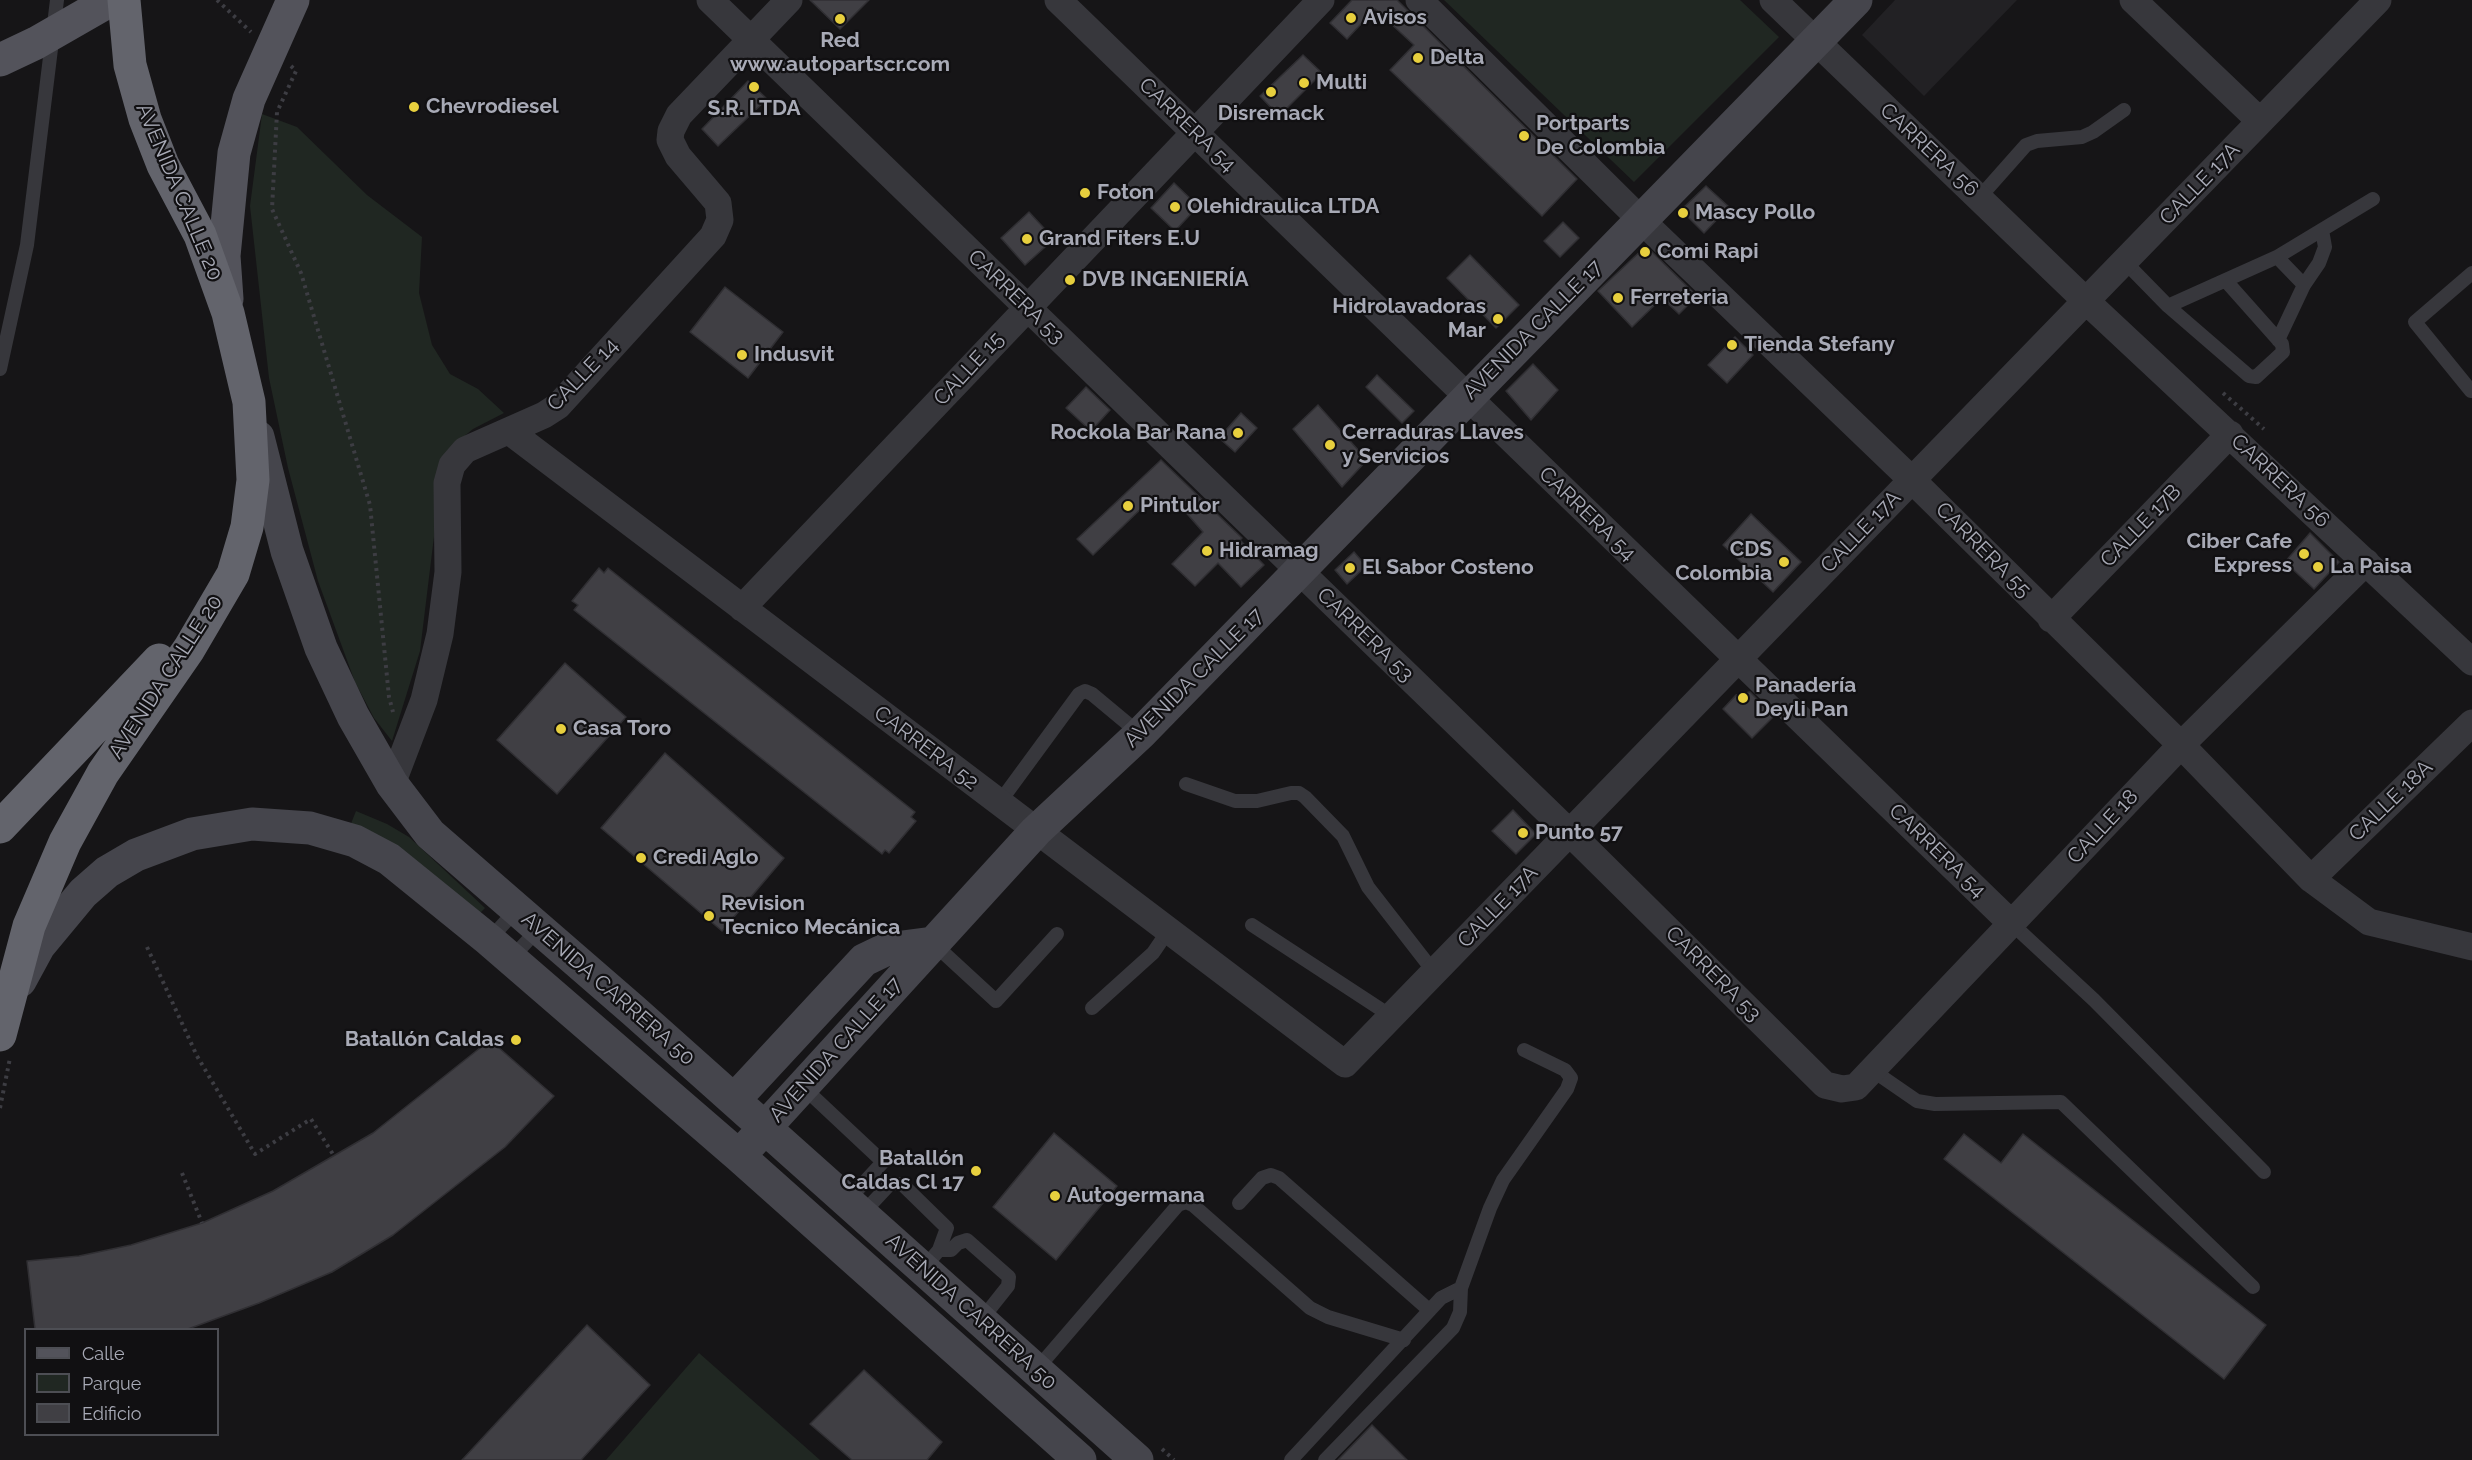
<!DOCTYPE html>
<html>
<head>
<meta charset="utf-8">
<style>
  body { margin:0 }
  #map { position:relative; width:2472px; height:1460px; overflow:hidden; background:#161517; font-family:Raleway,sans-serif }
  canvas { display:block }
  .legend { position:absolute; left:24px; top:1328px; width:195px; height:108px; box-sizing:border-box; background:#111012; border:2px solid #4d4e54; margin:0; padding:8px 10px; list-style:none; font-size:18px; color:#a8aab6 }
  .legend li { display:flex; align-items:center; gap:12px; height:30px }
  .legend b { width:30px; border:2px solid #4d4e54 }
</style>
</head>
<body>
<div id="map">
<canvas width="2472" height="1460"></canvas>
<ul class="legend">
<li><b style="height:8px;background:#53535b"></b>Calle</li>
<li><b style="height:16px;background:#202722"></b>Parque</li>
<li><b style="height:16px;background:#403f44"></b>Edificio</li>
</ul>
</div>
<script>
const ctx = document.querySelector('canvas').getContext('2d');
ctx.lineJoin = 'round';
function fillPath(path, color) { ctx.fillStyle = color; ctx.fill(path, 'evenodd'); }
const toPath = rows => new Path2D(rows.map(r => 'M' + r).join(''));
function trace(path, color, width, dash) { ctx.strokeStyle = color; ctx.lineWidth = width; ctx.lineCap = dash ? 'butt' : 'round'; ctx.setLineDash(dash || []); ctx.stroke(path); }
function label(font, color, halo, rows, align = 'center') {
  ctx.font = font + ' Raleway,sans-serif'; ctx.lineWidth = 4.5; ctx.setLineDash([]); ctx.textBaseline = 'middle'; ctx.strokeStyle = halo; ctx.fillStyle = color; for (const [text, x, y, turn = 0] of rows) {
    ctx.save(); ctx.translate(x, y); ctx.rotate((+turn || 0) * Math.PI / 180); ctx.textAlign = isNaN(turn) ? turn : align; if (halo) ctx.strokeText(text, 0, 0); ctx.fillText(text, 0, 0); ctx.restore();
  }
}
const built = toPath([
  [1895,0,2017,0,1924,96,1862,35]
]);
const green = toPath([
  [1444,0,1740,0,1779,37,1634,182],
  [262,114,297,127,367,195,422,237,419,293,432,345,450,374,478,389,504,413,473,429,456,443,437,512,420,651,392,741,374,718,355,682,318,581,288,468,269,378,250,206],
  [356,811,387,824,409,837,485,908,478,915,350,826],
  [699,1353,820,1460,606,1460]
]);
const building = toPath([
  [810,0,869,0,840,29,810,0],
  [1352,0,1397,0,1577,179,1542,216,1390,70,1414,45,1375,9,1347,39,1330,23,1352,0],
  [1303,55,1322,73,1279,116,1260,96,1303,55],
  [748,81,767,99,718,146,702,129,748,81],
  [1174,183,1198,206,1175,231,1151,208,1174,183],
  [1706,186,1729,207,1704,233,1681,210,1706,186],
  [1029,212,1054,239,1025,265,1001,238,1029,212],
  [1563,222,1579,238,1560,257,1544,241,1563,222],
  [1646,246,1697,296,1679,314,1662,298,1632,327,1598,291,1646,246],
  [1470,255,1519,305,1496,328,1447,278,1470,255],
  [725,287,783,332,748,378,690,332,725,287],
  [1735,337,1753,355,1727,383,1708,365,1735,337],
  [1533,364,1558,390,1531,420,1506,391,1533,364],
  [1377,375,1414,411,1402,423,1366,387,1377,375],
  [1086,387,1110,410,1091,431,1066,408,1086,387],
  [1318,405,1367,460,1342,487,1293,429,1318,405],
  [1241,413,1257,428,1235,452,1219,438,1241,413],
  [1161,460,1242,538,1240,540,1264,565,1241,587,1218,563,1195,586,1172,564,1203,532,1175,500,1161,513,1149,501,1093,555,1077,539,1161,460],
  [1751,514,1801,562,1773,592,1723,545,1751,514],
  [2310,533,2339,562,2314,589,2285,562,2310,533],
  [1354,552,1366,566,1347,584,1335,570,1354,552],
  [599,568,604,573,608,568,915,812,911,817,916,821,889,853,885,850,882,854,574,610,578,605,572,601,599,568],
  [565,663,626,717,557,794,497,740,565,663],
  [1750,692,1774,716,1752,738,1723,709,1736,695,1750,692],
  [665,753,784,858,722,931,601,828,665,753],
  [1513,810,1536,834,1516,854,1492,831,1513,810],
  [490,1040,554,1096,505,1147,393,1235,332,1272,259,1303,188,1329,35,1329,27,1261,79,1256,131,1245,202,1223,273,1191,373,1133,490,1040],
  [1054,1133,1117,1186,1056,1260,993,1207,1054,1133],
  [1964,1134,2001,1163,2023,1134,2266,1325,2224,1379,1944,1159,1964,1134],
  [587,1325,650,1385,581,1460,462,1460,587,1325],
  [864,1370,942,1442,927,1460,852,1460,810,1424,864,1370],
  [1372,1425,1407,1460,1338,1460,1372,1425]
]);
const path = toPath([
  [217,0,251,32],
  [291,66,296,71,277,112,272,209,301,273,370,505,389,697,393,712],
  [2223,393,2264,429],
  [147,947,197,1056,255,1154,311,1119,334,1156],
  [0,1108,10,1058],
  [182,1173,202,1223],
  [1162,1449,1174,1460]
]);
const lane = toPath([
  [1979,198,2026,145,2037,141,2082,137,2093,132,2124,110],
  [2277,257,2304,285],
  [2124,261,2168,306,2249,376,2256,377,2283,352,2282,344,2226,281],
  [2168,306,2277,257,2373,199],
  [2278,340,2304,285,2319,263,2325,247,2322,230],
  [0,369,27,245,57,0],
  [2471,391,2415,322,2472,273],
  [1186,784,1235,801,1257,801,1291,793,1299,793,1305,797,1343,836,1368,887,1434,972],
  [999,803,1079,694,1085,691,1092,694,1140,734],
  [2012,924,2094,1000,2264,1172],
  [1252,925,1391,1016],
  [489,940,517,909],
  [933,943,996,1001,1057,934],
  [511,959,539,928],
  [1092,1008,1153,953,1168,931],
  [1872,1070,1917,1101,1935,1104,2061,1102,2253,1287],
  [803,1087,883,1162,847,1201],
  [1239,1203,1262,1178,1271,1175,1279,1178,1429,1310],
  [862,1214,889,1185,893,1183,903,1185,947,1228,939,1250,923,1269],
  [939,1250,951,1250,958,1243,967,1240,1009,1277,1008,1286,981,1320],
  [1036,1370,1178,1205,1186,1202,1193,1205,1310,1308,1328,1317,1404,1340],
  [1291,1460,1441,1298,1461,1288],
  [1325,1460,1453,1328,1460,1312,1461,1288,1490,1208,1503,1180,1567,1089,1571,1078,1565,1070,1524,1050]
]);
const street = toPath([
  [710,0,1570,833,1825,1085,1842,1089,1856,1087,2181,745,2366,562],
  [1058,0,2012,924],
  [1419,0,1641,220,1912,480,2181,745,2311,879,2369,922,2472,947],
  [1773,0,2086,301],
  [2133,0,2260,121],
  [2086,301,2472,662],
  [509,431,1345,1064,2378,0],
  [742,608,1321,0],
  [2051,619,2230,434],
  [392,784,424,700,440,634,448,572,447,483,452,465,465,450,544,415,558,406,713,236,720,220,718,203,678,156,670,140,671,131,679,115,789,0],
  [2311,879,2472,723]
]);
const secondary = toPath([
  [258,437,287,551,321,648,353,716,392,784,430,834,634,1011,1137,1460],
  [20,981,39,946,83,893,107,872,136,855,192,834,252,824,310,828,355,841,389,859,489,940,739,1156,1080,1460],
  [734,1100,864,960,887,949,933,943],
  [739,1156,1036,831,1140,734,1856,0]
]);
const primary = toPath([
  [0,60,36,43,111,0],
  [227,299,224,256,234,153,249,99,293,0]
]);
const highway = toPath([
  [0,827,159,660],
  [0,1035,29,926,65,842,103,773,189,649,233,574,247,527,253,480,249,402,228,313,200,235,163,165,145,119,130,65,124,0]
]);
const markers = [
  [1351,18,6,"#e7cf3e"],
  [840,19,6,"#e7cf3e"],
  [1418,58,6,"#e7cf3e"],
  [1304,83,6,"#e7cf3e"],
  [754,87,6,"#e7cf3e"],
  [1271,92,6,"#e7cf3e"],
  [414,107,6,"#e7cf3e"],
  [1524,136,6,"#e7cf3e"],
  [1085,193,6,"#e7cf3e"],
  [1175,207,6,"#e7cf3e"],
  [1683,213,6,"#e7cf3e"],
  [1027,239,6,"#e7cf3e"],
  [1645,252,6,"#e7cf3e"],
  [1070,280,6,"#e7cf3e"],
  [1618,298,6,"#e7cf3e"],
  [1498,319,6,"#e7cf3e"],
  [1732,345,6,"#e7cf3e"],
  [742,355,6,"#e7cf3e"],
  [1238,433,6,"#e7cf3e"],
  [1330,445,6,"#e7cf3e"],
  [1128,506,6,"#e7cf3e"],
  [1207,551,6,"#e7cf3e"],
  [2304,554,6,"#e7cf3e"],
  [1784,562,6,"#e7cf3e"],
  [2318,567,6,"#e7cf3e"],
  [1350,568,6,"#e7cf3e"],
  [1743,698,6,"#e7cf3e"],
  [561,729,6,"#e7cf3e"],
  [1523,833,6,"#e7cf3e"],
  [641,858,6,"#e7cf3e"],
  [709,916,6,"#e7cf3e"],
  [516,1040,6,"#e7cf3e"],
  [976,1171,6,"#e7cf3e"],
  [1055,1196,6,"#e7cf3e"]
];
const poiNames = [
  ["Avisos",1363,18],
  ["Red",840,41,"center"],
  ["www.autopartscr.com",840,65,"center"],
  ["Delta",1430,58],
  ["Multi",1316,83],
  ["Chevrodiesel",426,107],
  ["S.R. LTDA",754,109,"center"],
  ["Disremack",1271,114,"center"],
  ["Portparts",1536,124],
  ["De Colombia",1536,148],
  ["Foton",1097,193],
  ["Olehidraulica LTDA",1187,207],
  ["Mascy Pollo",1695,213],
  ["Grand Fiters E.U",1039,239],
  ["Comi Rapi",1657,252],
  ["DVB INGENIERÍA",1082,280],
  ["Ferreteria",1630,298],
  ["Hidrolavadoras",1486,307,"right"],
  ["Mar",1486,331,"right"],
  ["Tienda Stefany",1744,345],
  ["Indusvit",754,355],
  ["Rockola Bar Rana",1226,433,"right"],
  ["Cerraduras Llaves",1342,433],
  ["y Servicios",1342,457],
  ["Pintulor",1140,506],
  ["Ciber Cafe",2292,542,"right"],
  ["Express",2292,566,"right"],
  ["CDS",1772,550,"right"],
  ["Colombia",1772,574,"right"],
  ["Hidramag",1219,551],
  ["La Paisa",2330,567],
  ["El Sabor Costeno",1362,568],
  ["Panadería",1755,686],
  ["Deyli Pan",1755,710],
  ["Casa Toro",573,729],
  ["Punto 57",1535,833],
  ["Credi Aglo",653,858],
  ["Revision",721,904],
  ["Tecnico Mecánica",721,928],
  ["Batallón Caldas",504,1040,"right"],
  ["Batallón",964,1159,"right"],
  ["Caldas Cl 17",964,1183,"right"],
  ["Autogermana",1067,1196]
];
const streetNames = [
  ["CARRERA 54",1187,125,44],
  ["CARRERA 56",1929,150,43],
  ["CALLE 17A",2200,184,-46],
  ["AVENIDA CALLE 20",179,192,67],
  ["CARRERA 53",1016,297,44],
  ["AVENIDA CALLE 17",1533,330,-45],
  ["CALLE 15",969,369,-47],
  ["CALLE 14",583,375,-46],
  ["CARRERA 56",2280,481,43],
  ["CARRERA 54",1587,514,44],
  ["CALLE 17B",2141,526,-46],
  ["CALLE 17A",1861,532,-46],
  ["CARRERA 55",1983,550,45],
  ["CARRERA 53",1365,635,44],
  ["AVENIDA CALLE 20",166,677,-57],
  ["AVENIDA CALLE 17",1194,678,-45],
  ["CARRERA 52",926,748,37],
  ["CALLE 18A",2391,801,-44],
  ["CALLE 18",2103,827,-47],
  ["CARRERA 54",1937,851,44],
  ["CALLE 17A",1498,907,-46],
  ["CARRERA 53",1713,974,45],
  ["AVENIDA CARRERA 50",608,989,41],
  ["AVENIDA CALLE 17",836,1050,-48],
  ["AVENIDA CARRERA 50",971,1312,42]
];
fillPath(built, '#222124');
fillPath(green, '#202722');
fillPath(building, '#403f44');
trace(building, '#302f33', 1.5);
trace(path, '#3d3d43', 4, [3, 4.5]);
trace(lane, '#37373c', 14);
trace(street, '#37373c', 27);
trace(secondary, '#45454c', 33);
trace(primary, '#53535b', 33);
trace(highway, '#63646c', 33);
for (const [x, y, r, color] of markers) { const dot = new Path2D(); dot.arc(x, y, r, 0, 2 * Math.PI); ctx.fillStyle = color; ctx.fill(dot); trace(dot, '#111012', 2); }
label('bold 21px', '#a8aab6', '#111012', poiNames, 'left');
label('21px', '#a8aab6', '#111012', streetNames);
</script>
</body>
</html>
